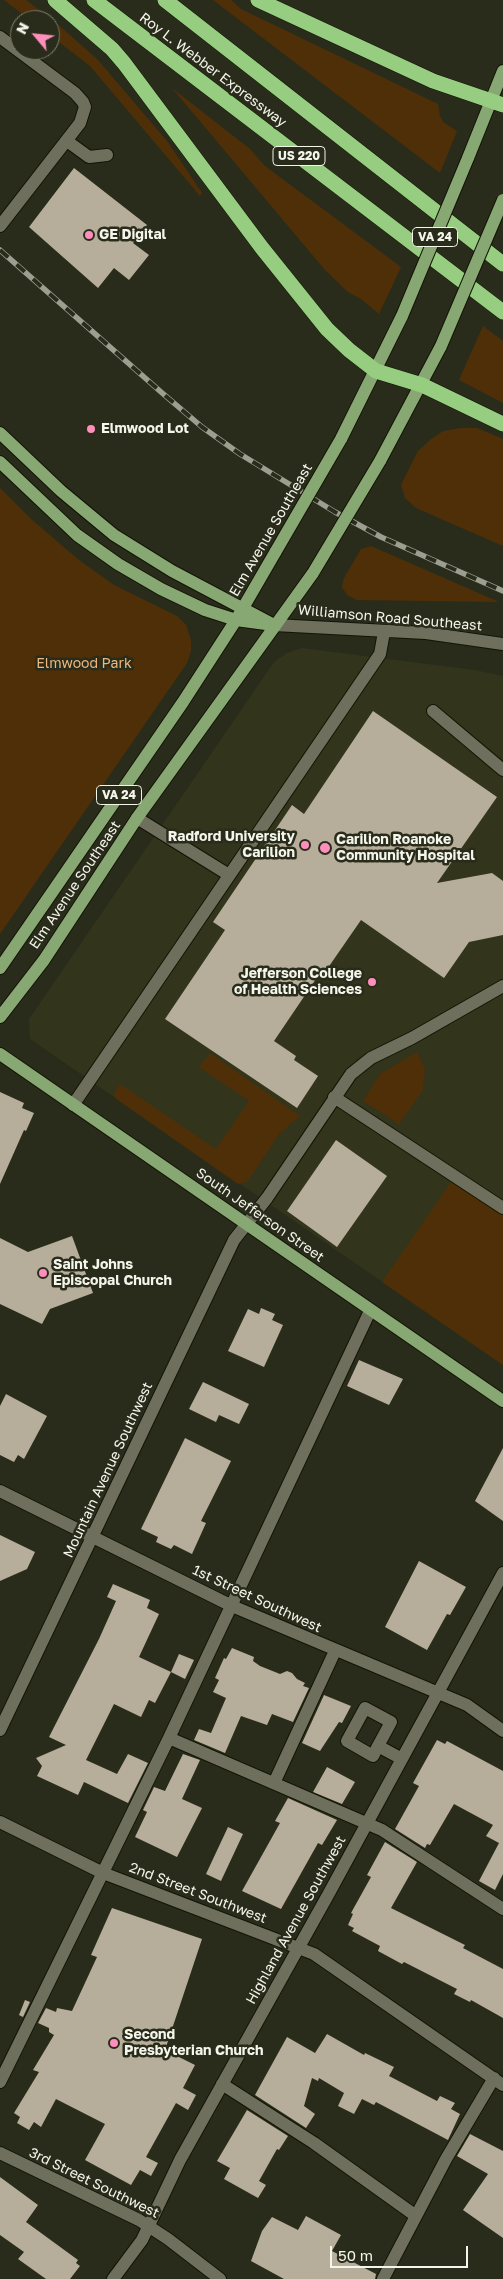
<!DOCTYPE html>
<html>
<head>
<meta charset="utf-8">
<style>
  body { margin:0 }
  #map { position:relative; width:503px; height:2279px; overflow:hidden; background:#2a2c1b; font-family:"Golos Text",sans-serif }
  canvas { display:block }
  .north { position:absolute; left:10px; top:10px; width:50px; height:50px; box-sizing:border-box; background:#2a2c1b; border:1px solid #7b7d6e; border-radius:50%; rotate:298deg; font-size:14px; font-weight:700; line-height:20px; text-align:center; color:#f4f6eb }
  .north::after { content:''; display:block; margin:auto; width:18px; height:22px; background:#fe8ebb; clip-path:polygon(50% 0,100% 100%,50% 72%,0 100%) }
  .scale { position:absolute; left:330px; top:2246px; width:138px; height:22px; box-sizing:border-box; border:2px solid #f4f6eb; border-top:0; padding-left:6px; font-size:15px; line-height:18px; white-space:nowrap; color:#f4f6eb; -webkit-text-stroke:4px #2a2c1b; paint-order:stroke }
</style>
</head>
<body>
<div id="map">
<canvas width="503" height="2279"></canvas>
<div class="north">N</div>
<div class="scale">50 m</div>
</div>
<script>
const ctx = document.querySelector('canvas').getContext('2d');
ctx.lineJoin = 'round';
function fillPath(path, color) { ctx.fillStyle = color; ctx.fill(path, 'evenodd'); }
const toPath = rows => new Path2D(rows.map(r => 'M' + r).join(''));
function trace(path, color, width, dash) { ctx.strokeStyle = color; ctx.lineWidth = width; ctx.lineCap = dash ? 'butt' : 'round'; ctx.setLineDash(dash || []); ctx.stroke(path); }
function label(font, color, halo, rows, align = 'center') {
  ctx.font = font + ' "Golos Text",sans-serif'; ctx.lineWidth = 5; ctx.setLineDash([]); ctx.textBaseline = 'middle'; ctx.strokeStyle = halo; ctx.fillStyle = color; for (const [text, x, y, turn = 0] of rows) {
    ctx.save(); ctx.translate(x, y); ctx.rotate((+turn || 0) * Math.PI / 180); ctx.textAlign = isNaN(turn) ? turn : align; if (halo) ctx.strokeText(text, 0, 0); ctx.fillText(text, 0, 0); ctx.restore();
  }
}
const built = toPath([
  [302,648,475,670,503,676,503,1365,30,1039,29,1019,274,662,287,653]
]);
const green = toPath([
  [4,0,26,0,53,20,98,60,167,141,202,193,200,196,90,66,50,35,50,20,30,20],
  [213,0,231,0,241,9,438,104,440,116,443,122,457,131,440,173],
  [172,88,250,149,265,166,401,267,379,314,361,299,348,292,325,270],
  [483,326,503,341,503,403,459,380],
  [461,428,477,428,503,439,503,546,416,508,405,498,401,485,418,451,430,440,443,431],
  [0,488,30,518,79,560,114,585,177,616,186,625,191,640,191,651,187,663,0,934],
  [371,546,499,602,357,600,347,595,342,587,344,578,361,549],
  [417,1052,425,1069,423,1090,399,1124,363,1101,380,1074],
  [210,1053,300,1116,280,1133,247,1182,238,1184,115,1098,114,1093,120,1084,216,1149,249,1101,199,1067],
  [453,1179,503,1213,503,1365,382,1282]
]);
const building = toPath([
  [74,168,147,225,133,243,149,255,129,280,114,268,98,288,29,227],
  [373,711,497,797,437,883,492,873,503,881,503,935,469,942,444,978,361,920,323,975,320,973,274,1041,296,1056,294,1060,318,1076,297,1108,165,1019,225,930,213,922,292,805,304,814],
  [0,1092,24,1103,22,1108,34,1113,26,1131,24,1130,0,1184],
  [336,1140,387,1176,337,1247,287,1211],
  [72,1236,93,1293,50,1309,42,1324,0,1304,0,1238,28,1252],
  [261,1308,275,1314,272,1320,283,1325,264,1367,228,1351,248,1309,259,1314],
  [359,1360,403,1379,389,1405,347,1386],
  [203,1382,249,1404,239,1424,219,1415,216,1422,189,1409],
  [6,1394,47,1416,24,1459,18,1455,14,1462,0,1455,0,1406],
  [185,1438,231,1461,201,1521,206,1523,192,1554,174,1545,171,1549,156,1542,158,1537,141,1529],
  [503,1448,503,1521,475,1501],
  [0,1535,35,1552,27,1569,0,1581],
  [419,1561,466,1587,450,1615,447,1614,427,1650,385,1627],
  [113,1584,150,1600,147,1608,159,1614,139,1657,171,1672,155,1703,149,1700,141,1717,114,1704,86,1760,117,1774,128,1754,148,1763,128,1803,84,1782,78,1795,37,1776,42,1766,36,1758,66,1745,49,1737,99,1639,116,1601,107,1597],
  [232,1648,254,1657,253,1661,260,1666,280,1674,287,1671,292,1673,297,1679,305,1683,303,1686,309,1688,293,1722,272,1714,267,1725,241,1716,225,1753,194,1740,199,1729,211,1733,226,1698,213,1692,219,1680,215,1678,224,1658,226,1659],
  [179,1654,194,1660,185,1679,171,1672],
  [324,1695,351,1706,342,1723,339,1722,320,1751,302,1743],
  [437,1740,445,1744,447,1741,503,1771,503,1874,495,1890,479,1881,499,1843,486,1836,493,1825,454,1804,430,1845,427,1844,425,1848,395,1829,419,1786,413,1783],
  [183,1754,200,1760,182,1799,202,1808,177,1857,135,1837,147,1812,143,1810,154,1787,165,1791],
  [327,1767,355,1782,342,1804,313,1792],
  [288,1798,337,1820,322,1845,318,1843,281,1909,242,1891,280,1823,275,1821],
  [228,1827,243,1834,221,1881,206,1874],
  [385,1842,417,1862,391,1908,465,1945,463,1948,503,1969,503,2018,471,2000,470,2002,454,1994,457,1989,404,1962,402,1964,378,1951,380,1946,352,1931,354,1928,348,1925,353,1914,351,1913,371,1877,367,1875],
  [112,1908,202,1939,165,2050,195,2065,183,2088,196,2095,188,2110,176,2103,146,2157,158,2163,151,2176,140,2170,131,2185,85,2160,105,2124,56,2099,41,2127,34,2122,29,2130,17,2123,20,2117,14,2113,39,2072,33,2070,54,2035,49,2032,49,2028,38,2023,46,2008,56,2012,57,2008,72,2011,97,1957,91,1955],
  [25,2000,30,2002,23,2017,19,2015],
  [327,2034,364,2055,365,2053,394,2067,389,2076,437,2101,440,2096,455,2103,451,2109,460,2114,448,2140,376,2102,374,2105,362,2099,354,2114,338,2106,344,2093,319,2078,318,2081,312,2078,304,2106,315,2114,306,2128,255,2095,287,2037,315,2053],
  [247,2110,288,2136,279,2150,277,2149,259,2181,266,2185,258,2198,224,2179,230,2168,217,2161],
  [470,2134,503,2151,503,2238,463,2210,488,2174,457,2156],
  [0,2177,38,2205,26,2222,78,2260,76,2263,80,2266,70,2279,46,2279,18,2259,24,2252,0,2235],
  [306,2216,341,2235,332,2251,376,2274,375,2279,284,2279,251,2261,262,2231,272,2217,298,2230]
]);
const minor = toPath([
  [0,37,75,93,83,102,85,107,80,123,0,226],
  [67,141,89,157,107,155],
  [274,625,426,633,503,644],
  [433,711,503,770],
  [137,818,229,875],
  [334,1097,503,1208],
  [73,1105,380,654,384,632],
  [0,1491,232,1606,467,1705,503,1731],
  [0,1730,234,1240,267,1198,351,1074,371,1058,412,1038,503,986],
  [169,1738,382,1830,503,1909],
  [378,1746,373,1756,347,1741,365,1708,391,1722,378,1746,402,1759],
  [274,1783,335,1651],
  [0,1822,103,1873,314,1954,503,2085],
  [0,2082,169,1738,370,1311],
  [222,2084,314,2143,416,2216],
  [0,2153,139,2220,168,2239,220,2279],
  [113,2279,142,2240,180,2160,328,1895,503,1573],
  [383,2279,446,2159,494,2078]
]);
const major = toPath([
  [468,158,503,71],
  [0,433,61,491,114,535,172,571,274,625],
  [341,439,402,316],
  [380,461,441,346],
  [0,462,77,535,118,564,161,589,205,610,236,620,266,624],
  [0,968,183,702,236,620,276,551],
  [0,1017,44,960,137,818,313,573],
  [0,1054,503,1401]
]);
const highway = toPath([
  [55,0,112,49,124,63,262,248,327,329,349,350,376,371,422,385,503,424],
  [94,0,503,312],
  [165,0,503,264],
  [258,0,433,81,503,105]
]);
const rail = toPath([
  [0,250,161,392,202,427,240,454,335,512,381,537,503,591]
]);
const majorBridge = toPath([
  [402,316,468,158],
  [441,346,503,200],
  [276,551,341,439],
  [313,573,380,461]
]);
const markers = [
  [89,235,5,"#fe8ebb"],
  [91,429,5,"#fe8ebb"],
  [305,845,5,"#fe8ebb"],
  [325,848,6,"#fe8ebb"],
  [372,982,5,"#fe8ebb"],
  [43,1273,5,"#fe8ebb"],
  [114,2043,5,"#fe8ebb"]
];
const shields = [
  [299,156,52],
  [435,237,45],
  [119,795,45]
];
const shieldNames = [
  ["US 220",299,156],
  ["VA 24",435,237],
  ["VA 24",119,795]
];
const streetNames = [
  ["Roy L. Webber Expressway",213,70,37],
  ["Elm Avenue Southeast",271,530,-60],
  ["Williamson Road Southeast",390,618,5],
  ["Elm Avenue Southeast",75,885,-56],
  ["South Jefferson Street",260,1215,35],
  ["Mountain Avenue Southwest",108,1470,-65],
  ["1st Street Southwest",257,1599,25],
  ["2nd Street Southwest",198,1893,21],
  ["Highland Avenue Southwest",296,1920,-61],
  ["3rd Street Southwest",94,2183,26]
];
const poiNames = [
  ["GE Digital",99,235],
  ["Elmwood Lot",101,429],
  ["Radford University",295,837,"right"],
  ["Carilion",295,853,"right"],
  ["Carilion Roanoke",336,840],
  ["Community Hospital",336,856],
  ["Jefferson College",362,974,"right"],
  ["of Health Sciences",362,990,"right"],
  ["Saint Johns",53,1265],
  ["Episcopal Church",53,1281],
  ["Second",124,2035],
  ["Presbyterian Church",124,2051]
];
const parkNames = [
  ["Elmwood Park",84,664]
];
fillPath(built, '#32341c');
fillPath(green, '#4f2f08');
fillPath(building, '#b6ae9a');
trace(minor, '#131405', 14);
trace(major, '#131405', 14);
trace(highway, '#131405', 16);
trace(minor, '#6e705d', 12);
trace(major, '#87a872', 12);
trace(highway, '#97cd80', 15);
trace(rail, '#9c9e90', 5.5);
trace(rail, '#2a2c1b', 4, [11]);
trace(majorBridge, '#131405', 14, []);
trace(majorBridge, '#87a872', 12);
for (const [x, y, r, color] of markers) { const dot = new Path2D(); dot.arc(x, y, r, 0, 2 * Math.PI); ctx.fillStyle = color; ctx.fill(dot); trace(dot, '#2a2c1b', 2); }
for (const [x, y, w] of shields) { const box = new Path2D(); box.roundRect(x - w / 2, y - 9.5, w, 19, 4); ctx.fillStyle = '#2a2c1b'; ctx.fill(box); trace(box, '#f4f6eb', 1); }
label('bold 12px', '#f4f6eb', null, shieldNames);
label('14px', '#f4f6eb', '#2a2c1b', streetNames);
label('bold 14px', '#f4f6eb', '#2a2c1b', poiNames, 'left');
label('14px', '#f0b77d', '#2a2c1b', parkNames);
</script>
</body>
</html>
